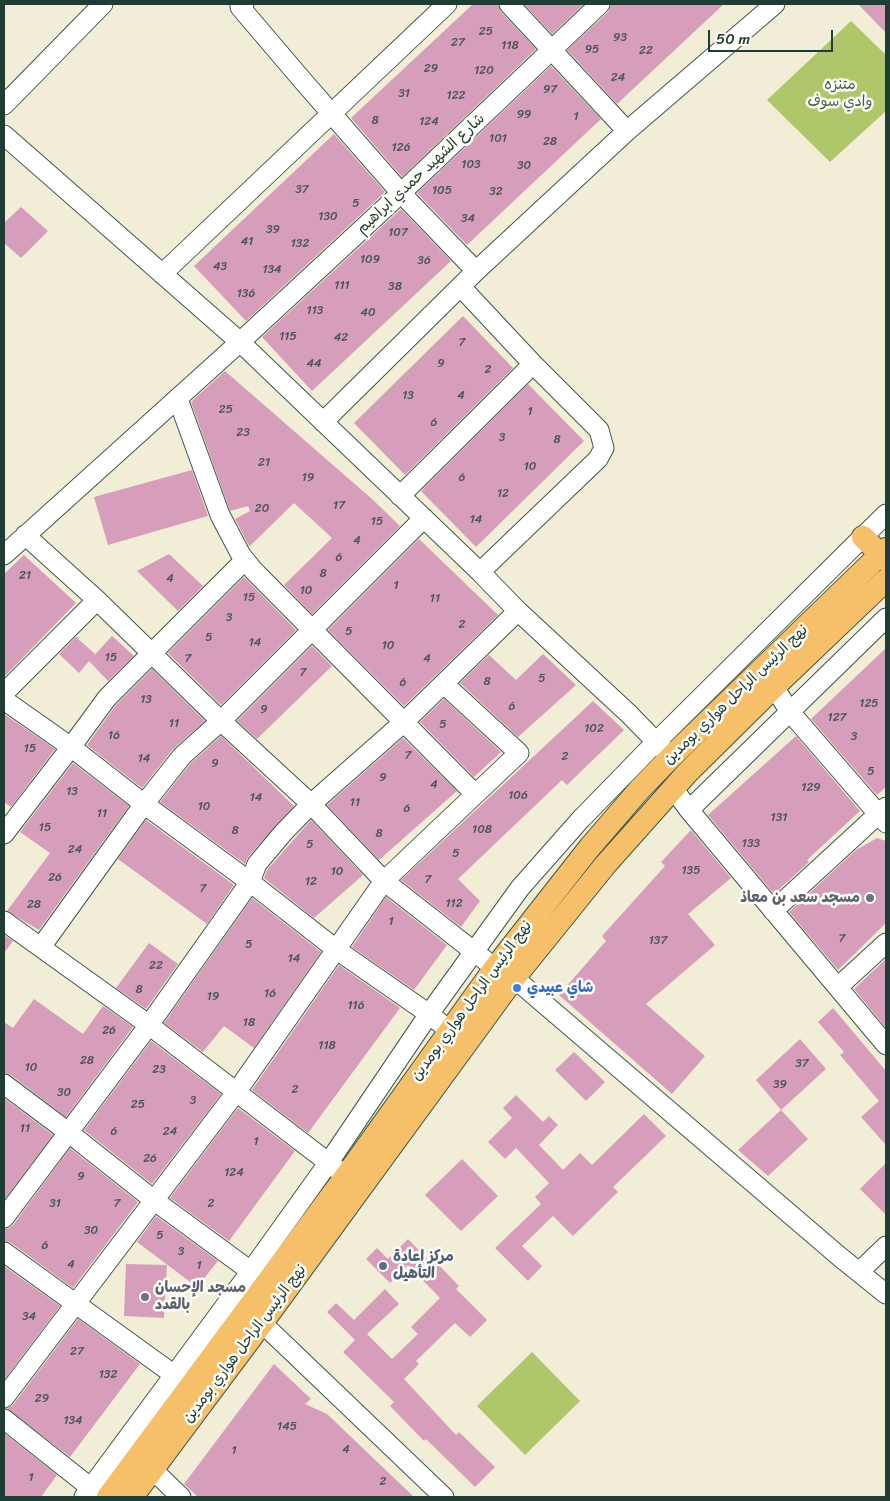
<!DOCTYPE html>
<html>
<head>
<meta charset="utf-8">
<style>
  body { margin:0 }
  #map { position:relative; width:890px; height:1501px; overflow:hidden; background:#f2edd7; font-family:Sriracha,sans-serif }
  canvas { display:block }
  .frame { position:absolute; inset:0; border:5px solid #1f3d34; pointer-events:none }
  .scale { position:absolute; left:708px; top:30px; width:125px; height:22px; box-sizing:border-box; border:2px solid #1f3d34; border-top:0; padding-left:6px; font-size:15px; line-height:18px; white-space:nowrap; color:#1f3d34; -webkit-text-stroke:4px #fdfcf7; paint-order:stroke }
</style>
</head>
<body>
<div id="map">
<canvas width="890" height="1501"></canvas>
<div class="frame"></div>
<div class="scale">50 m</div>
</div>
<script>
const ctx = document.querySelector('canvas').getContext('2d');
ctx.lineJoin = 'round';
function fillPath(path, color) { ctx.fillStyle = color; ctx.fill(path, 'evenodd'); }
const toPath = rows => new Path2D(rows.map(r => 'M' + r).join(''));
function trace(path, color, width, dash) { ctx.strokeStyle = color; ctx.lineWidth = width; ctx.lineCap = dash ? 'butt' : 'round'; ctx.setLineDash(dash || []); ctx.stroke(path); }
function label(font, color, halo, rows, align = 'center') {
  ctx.font = font + ' Sriracha,"Playpen Sans Arabic",sans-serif'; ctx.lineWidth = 5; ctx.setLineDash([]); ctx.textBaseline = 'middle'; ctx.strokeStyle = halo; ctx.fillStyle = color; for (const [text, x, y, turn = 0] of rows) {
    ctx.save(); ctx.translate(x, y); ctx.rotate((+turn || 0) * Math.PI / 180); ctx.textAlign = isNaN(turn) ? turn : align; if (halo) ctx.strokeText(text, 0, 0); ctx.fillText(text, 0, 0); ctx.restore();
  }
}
const green = toPath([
  [851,21,886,55,886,111,830,162,767,100],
  [532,1352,580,1401,525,1455,477,1406]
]);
const building = toPath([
  [473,4,498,4,501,12,536,49,402,177,351,118],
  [524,4,584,4,552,34],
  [611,4,724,4,617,104,567,50,608,12],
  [858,4,886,4,886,33],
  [551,66,601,119,467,245,417,193],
  [334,134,385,192,246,321,194,266],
  [21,207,48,231,21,258,4,243,4,223],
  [401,209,451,261,312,391,262,337],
  [463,316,513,368,405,475,354,423],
  [225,371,372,499,400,526,312,614,284,585,332,538,294,503,250,546,248,544,235,519,250,511,248,506,230,511,191,402],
  [528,384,584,441,476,547,421,491],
  [192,470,208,516,108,545,94,497],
  [419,539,498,615,404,706,328,630],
  [169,554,203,586,178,611,137,571],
  [24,555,76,603,4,677,4,574],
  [244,577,296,630,221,705,168,653],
  [112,636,134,656,108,681,89,661],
  [76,637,95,654,79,673,59,654],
  [312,646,332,666,257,739,237,721],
  [886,648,886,787,877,795,811,719],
  [543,654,576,685,518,737,460,683,489,655,516,680],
  [152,669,205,721,173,749,142,788,87,745,116,705],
  [444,699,501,752,474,777,420,722],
  [593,701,624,730,567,785,562,780,458,879,480,901,461,927,401,880],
  [4,714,55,749,11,807,4,802],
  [221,736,294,806,248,857,245,864,160,802,190,764],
  [796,736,860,811,807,860,809,862,774,894,708,815],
  [403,738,457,791,379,860,327,805],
  [73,763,129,806,39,930,7,911,50,853,20,832],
  [146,820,234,885,207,924,118,859],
  [311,820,363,875,314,918,264,878,267,870],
  [691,830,731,878,688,914,715,945,646,1004,705,1056,672,1094,559,995,606,941,602,936,665,866,661,862],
  [877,838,886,841,886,923,838,970,789,912,856,850],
  [386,897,447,945,414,990,352,947],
  [252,898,321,952,254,1048,224,1026,203,1052,164,1023],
  [4,935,13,941,4,953],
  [149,943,178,964,146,1009,116,988],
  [886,959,886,1028,854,989],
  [339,965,400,1008,308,1133,252,1090],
  [34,999,83,1034,103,1006,133,1027,66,1117,11,1075,4,1073,4,1022,13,1028],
  [833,1008,886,1071,886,1145,861,1117,879,1101,840,1055,844,1052,818,1022],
  [800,1039,826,1069,781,1110,756,1080],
  [151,1041,221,1094,152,1184,84,1130],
  [574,1052,605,1082,586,1101,555,1070],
  [516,1095,543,1122,549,1116,558,1125,539,1145,563,1170,580,1153,592,1165,644,1114,666,1136,613,1187,618,1192,573,1236,553,1216,522,1246,542,1266,528,1281,495,1248,541,1204,535,1197,549,1183,516,1148,505,1159,488,1142,512,1118,503,1108],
  [4,1098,53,1135,4,1200],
  [238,1108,295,1151,229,1241,170,1198],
  [781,1110,808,1139,768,1176,738,1150],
  [70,1148,138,1202,73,1288,11,1243,4,1241,4,1229,9,1228,13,1225],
  [462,1159,498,1196,461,1231,425,1195],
  [886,1163,886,1215,860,1189],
  [156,1216,218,1261,197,1287,137,1242],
  [408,1239,433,1265,436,1262,459,1286,456,1289,487,1320,470,1337,455,1323,416,1361,419,1364,404,1379,456,1435,459,1432,495,1467,475,1487,426,1439,424,1441,390,1406,394,1402,343,1352,355,1340,327,1312,336,1303,354,1320,385,1289,399,1304,367,1334,392,1359,418,1334,411,1327,440,1298,408,1265,390,1283,366,1259,377,1248,388,1259],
  [126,1264,167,1265,164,1318,124,1316],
  [4,1266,60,1306,4,1380],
  [78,1319,140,1364,70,1457,7,1409,13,1405],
  [274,1364,311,1399,305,1404,327,1414,414,1497,198,1497,184,1484],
  [4,1433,57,1475,41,1497,4,1497]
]);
const minor = toPath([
  [244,4,240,7,303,81,401,193,476,271],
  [509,4,627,131],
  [4,105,103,4],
  [4,135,240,342,480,572,518,611,629,714,665,751],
  [162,274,447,4],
  [461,287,533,364,599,430,604,448,598,459,480,572],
  [178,399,220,515,241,555,254,571,475,794],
  [323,422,476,271,627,131,775,4],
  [400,496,533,364],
  [25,535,97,600,221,721,311,804,384,881,495,968],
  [4,555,240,342,401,193,600,4],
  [774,687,790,712,886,823],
  [4,693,97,600],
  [4,700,71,747,144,804,250,882,337,950,429,1014,449,1030],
  [673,788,689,810,886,1045],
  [689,810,886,618],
  [4,834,71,747,107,698,245,560],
  [773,911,886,807],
  [4,921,149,1025,338,1170],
  [41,947,144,804,182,756,221,721,424,518],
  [514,978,840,1257,886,1294],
  [838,987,886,943],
  [4,1084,68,1132,155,1201,260,1278],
  [4,1218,149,1025,250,882,257,864,283,833,311,804,404,722,518,611],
  [4,1252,184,1382],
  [859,1272,886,1246],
  [262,1323,444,1497],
  [4,1398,237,1091,384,881,519,753,444,684],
  [4,1419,101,1496],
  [152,1469,181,1497],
  [84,1497,251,1271,329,1162,429,1014,520,888,580,820,656,742,886,514]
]);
const major = toPath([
  [863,537,886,560],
  [108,1497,346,1176,495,968,590,847,640,789,671,757,886,549],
  [132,1497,262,1323,514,978,606,864,688,772,774,687,886,580]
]);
const markers = [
  [870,898,5,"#6b7280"],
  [517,988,5,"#3f7fe0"],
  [383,1266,5,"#5c6f8a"],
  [145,1297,5,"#6b7280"]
];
const numberNames = [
  ["25",486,32],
  ["93",620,38],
  ["27",458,43],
  ["118",510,46],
  ["95",592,50],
  ["22",646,51],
  ["29",431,69],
  ["120",484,71],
  ["24",618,78],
  ["97",550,90],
  ["31",404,94],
  ["122",456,96],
  ["99",524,115],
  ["1",576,117],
  ["8",375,121],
  ["124",429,122],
  ["101",498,139],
  ["28",550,142],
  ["126",401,148],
  ["103",471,165],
  ["30",524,166],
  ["37",302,190],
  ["105",442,191],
  ["32",496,192],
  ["5",356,204],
  ["130",328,217],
  ["34",468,219],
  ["39",273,230],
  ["107",398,233],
  ["41",247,242],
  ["132",300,244],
  ["109",370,260],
  ["36",424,261],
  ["43",220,267],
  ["134",272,270],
  ["111",342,286],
  ["38",395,287],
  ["136",246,294],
  ["113",315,311],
  ["40",368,313],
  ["115",288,337],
  ["42",341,338],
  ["7",462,343],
  ["44",314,364],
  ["9",441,364],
  ["2",488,370],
  ["13",408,396],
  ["4",461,396],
  ["25",226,410],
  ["1",530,412],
  ["6",434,423],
  ["23",243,433],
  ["3",502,438],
  ["8",557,440],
  ["21",264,463],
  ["10",530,467],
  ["19",308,478],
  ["6",462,478],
  ["12",503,494],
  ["17",339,506],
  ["20",262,509],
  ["14",476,520],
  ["15",377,522],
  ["4",357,541],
  ["6",339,558],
  ["8",323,574],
  ["21",25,576],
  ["4",170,579],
  ["1",396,586],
  ["10",306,591],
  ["15",249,598],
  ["11",435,599],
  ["3",229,618],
  ["2",462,625],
  ["5",349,632],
  ["5",209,638],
  ["14",255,643],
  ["10",388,646],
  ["15",111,658],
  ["7",188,659],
  ["4",427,659],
  ["7",303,673],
  ["5",542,679],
  ["8",487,682],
  ["6",403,683],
  ["13",146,700],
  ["125",869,704],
  ["6",512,707],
  ["9",264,710],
  ["127",837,718],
  ["11",174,724],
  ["5",443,725],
  ["102",594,729],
  ["16",114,736],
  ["3",854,737],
  ["15",30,749],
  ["7",408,756],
  ["2",565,757],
  ["14",144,759],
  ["9",215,764],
  ["5",871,772],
  ["9",383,778],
  ["4",434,785],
  ["129",811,788],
  ["13",72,792],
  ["106",518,796],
  ["14",256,798],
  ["11",355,803],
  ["10",204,807],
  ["6",407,809],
  ["11",102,814],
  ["131",779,818],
  ["15",45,828],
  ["108",482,830],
  ["8",235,831],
  ["8",379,834],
  ["133",751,844],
  ["5",310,845],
  ["24",75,850],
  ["5",456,854],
  ["135",691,871],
  ["10",337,872],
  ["26",55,878],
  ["7",428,880],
  ["12",311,882],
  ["7",203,889],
  ["112",454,904],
  ["28",34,905],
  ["1",391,922],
  ["7",842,939],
  ["137",658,941],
  ["5",249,945],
  ["14",294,959],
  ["22",156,966],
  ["8",139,990],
  ["16",270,994],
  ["19",213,997],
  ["116",356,1006],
  ["18",249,1023],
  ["26",109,1031],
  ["118",327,1046],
  ["28",87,1061],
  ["37",802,1064],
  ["10",31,1068],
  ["23",159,1070],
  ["39",780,1085],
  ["2",295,1090],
  ["30",64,1093],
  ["3",193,1101],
  ["25",138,1105],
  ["11",25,1129],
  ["6",114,1132],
  ["24",170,1132],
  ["1",256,1142],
  ["26",150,1159],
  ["124",234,1173],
  ["9",81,1177],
  ["31",55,1204],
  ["7",117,1204],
  ["2",211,1204],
  ["30",91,1231],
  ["5",160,1236],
  ["6",45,1246],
  ["3",181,1252],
  ["4",71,1265],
  ["1",199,1266],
  ["34",29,1317],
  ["27",77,1352],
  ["132",108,1375],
  ["29",42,1399],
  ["134",73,1421],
  ["145",287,1427],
  ["4",346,1450],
  ["1",234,1451],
  ["1",31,1478],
  ["2",383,1482]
];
const parkNames = [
  ["متنزه",840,85],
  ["وادي سوف",840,102]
];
const streetNames = [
  ["شارع الشهيد حمدي ابراهيم",421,174,-43],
  ["نهج الرئيس الراحل هواري بومدين",736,695,-44],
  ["نهج الرئيس الراحل هواري بومدين",472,1001,-54],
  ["نهج الرئيس الراحل هواري بومدين",245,1344,-53]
];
const worshipNames = [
  ["مسجد سعد بن معاذ",860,898],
  ["مسجد الإحسان",155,1288,"left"],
  ["بالقدد",155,1305,"left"]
];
const shopNames = [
  ["شاي عبيدي",527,988]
];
const serviceNames = [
  ["مركز إعادة",393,1257],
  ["التأهيل",393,1274]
];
fillPath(green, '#b0c66a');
fillPath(building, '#d69ebb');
trace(minor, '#3f574c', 21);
trace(major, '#3f574c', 24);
trace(minor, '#fff', 19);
trace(major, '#f6c06b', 22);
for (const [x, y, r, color] of markers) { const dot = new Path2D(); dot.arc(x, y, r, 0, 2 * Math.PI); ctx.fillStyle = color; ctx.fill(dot); trace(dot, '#fdfcf7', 2); }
label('12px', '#4d5556', null, numberNames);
label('15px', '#435f42', '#fdfcf7', parkNames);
label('15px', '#1f3d34', '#fdfcf7', streetNames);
label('bold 15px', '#5b616d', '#fdfcf7', worshipNames, 'right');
label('bold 15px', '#366cbe', '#fdfcf7', shopNames, 'left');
label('bold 15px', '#4e5e75', '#fdfcf7', serviceNames, 'left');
</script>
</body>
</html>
